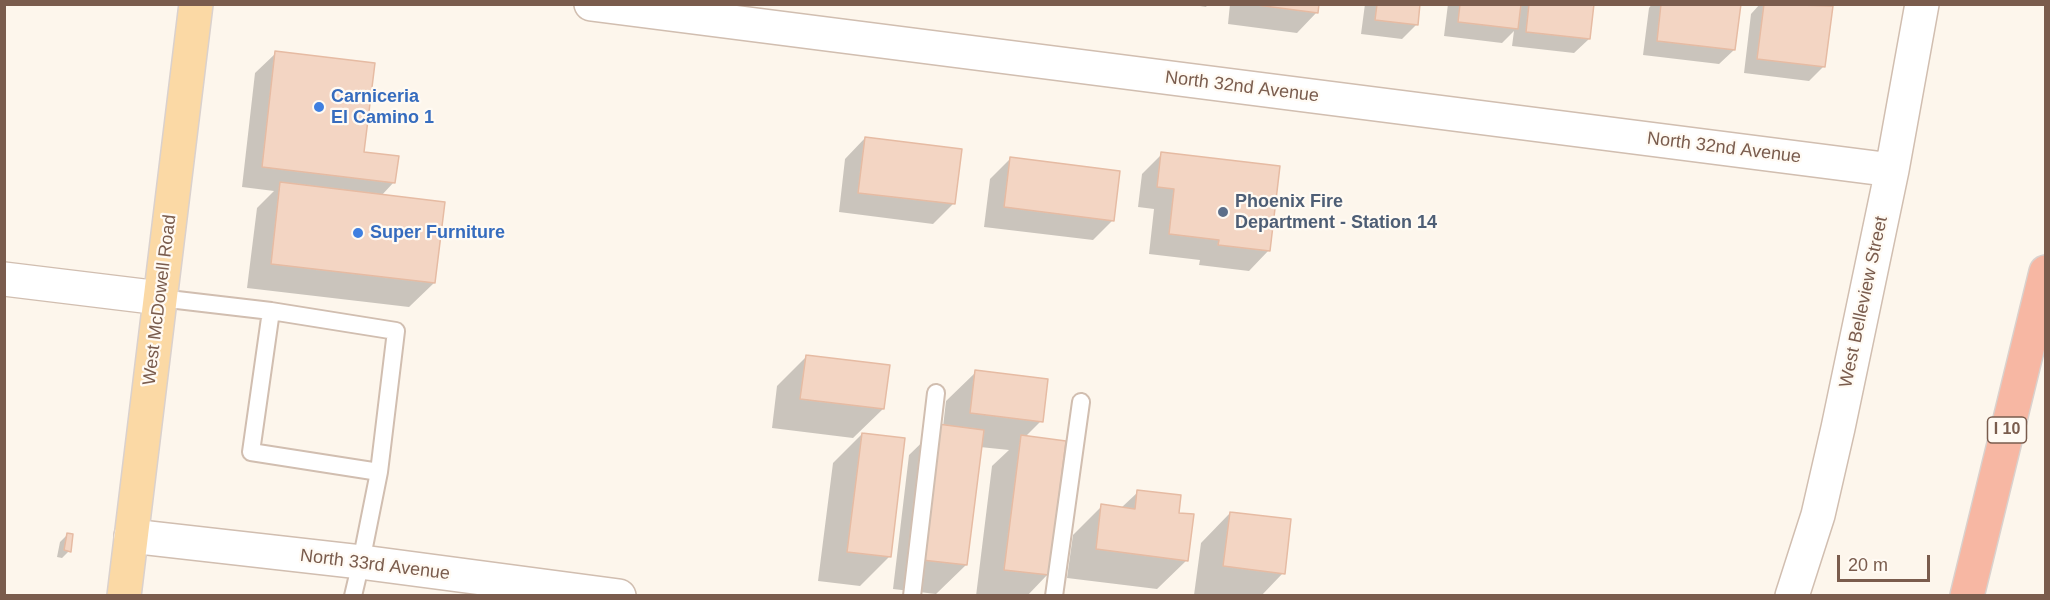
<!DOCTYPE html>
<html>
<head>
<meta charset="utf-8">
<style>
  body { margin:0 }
  #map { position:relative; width:2050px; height:600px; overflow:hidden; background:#fdf6ec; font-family:Arial,sans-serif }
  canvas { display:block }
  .frame { position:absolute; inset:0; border:6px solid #7a5c4d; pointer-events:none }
  .scale { position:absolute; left:1837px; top:555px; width:93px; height:27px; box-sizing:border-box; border:3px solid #7a5c4d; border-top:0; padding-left:8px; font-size:18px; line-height:21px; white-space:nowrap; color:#7a5c4d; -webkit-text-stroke:4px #fffaf3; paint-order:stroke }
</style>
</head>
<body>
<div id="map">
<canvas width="2050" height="600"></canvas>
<div class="frame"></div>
<div class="scale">20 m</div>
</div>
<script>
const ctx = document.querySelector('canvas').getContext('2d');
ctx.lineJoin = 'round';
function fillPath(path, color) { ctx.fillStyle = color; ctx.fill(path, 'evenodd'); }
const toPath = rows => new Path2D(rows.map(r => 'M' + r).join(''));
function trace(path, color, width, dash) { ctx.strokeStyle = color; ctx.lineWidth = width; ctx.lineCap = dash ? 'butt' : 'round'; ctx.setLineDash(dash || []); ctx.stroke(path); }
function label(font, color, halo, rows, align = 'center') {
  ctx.font = font + ' Arial,sans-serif'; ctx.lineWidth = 4.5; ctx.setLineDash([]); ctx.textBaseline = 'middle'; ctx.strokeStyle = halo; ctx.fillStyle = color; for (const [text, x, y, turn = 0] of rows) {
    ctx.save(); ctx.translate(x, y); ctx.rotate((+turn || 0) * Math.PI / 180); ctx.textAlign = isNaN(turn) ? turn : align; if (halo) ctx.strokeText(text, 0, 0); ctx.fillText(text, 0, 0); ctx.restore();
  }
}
const shadow = toPath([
  [1188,4,1208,4,1206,7],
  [1230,4,1318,4,1317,12,1297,33,1228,24],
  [1365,4,1419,4,1416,25,1402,39,1361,34],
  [1448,4,1593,4,1589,39,1574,53,1512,46,1514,31,1502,43,1444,36],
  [1652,4,1739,4,1734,50,1719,64,1643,55,1649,8],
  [1760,4,1810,4,1831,7,1824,66,1809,81,1744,73,1751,14],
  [276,53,363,153,394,182,381,196,434,283,409,307,247,288,257,208,274,191,242,187,255,73],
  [865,138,953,204,933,224,839,212,845,159],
  [1162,154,1269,250,1249,271,1199,265,1200,260,1149,254,1154,209,1138,207,1142,174],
  [1010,159,1113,220,1093,240,984,227,990,179],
  [806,357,883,409,853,438,772,428,777,386],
  [976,372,1041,421,1025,437,1048,574,1027,596,976,596,992,466,1009,450,980,447,966,565,936,594,893,589,909,455,939,426,943,427,946,401],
  [862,434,889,557,860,586,818,581,833,463],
  [1138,492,1177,514,1187,560,1157,589,1067,578,1073,535,1102,506,1121,508],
  [1230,513,1283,573,1261,596,1194,595,1201,543],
  [67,535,69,551,62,558,57,557,60,542]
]);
const building = toPath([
  [1249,4,1319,4,1318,13,1249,4],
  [1377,4,1420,4,1418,25,1375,20,1377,4],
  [1460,4,1521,4,1518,29,1458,22,1460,4],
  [1529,4,1594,4,1590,39,1526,32,1529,4],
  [1661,4,1741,4,1735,50,1657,41,1661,4],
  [1764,4,1833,6,1825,67,1757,59,1764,4],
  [275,51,375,63,364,152,399,156,395,183,262,167,275,51],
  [865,137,962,149,955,204,858,193,865,137],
  [1161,152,1280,166,1270,251,1218,245,1219,240,1169,234,1174,189,1157,187,1161,152],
  [1010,157,1120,171,1114,221,1004,207,1010,157],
  [280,182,445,202,435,283,271,264,280,182],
  [806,355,890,365,884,409,800,399,806,355],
  [975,370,1048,379,1043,422,970,413,975,370],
  [938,424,984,430,967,565,922,560,938,424],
  [862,433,905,438,891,557,847,552,862,433],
  [1021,435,1066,441,1049,575,1004,570,1021,435],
  [1137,490,1181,495,1179,513,1194,514,1188,561,1096,549,1101,504,1135,509,1137,490],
  [1230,512,1291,519,1285,574,1223,566,1230,512],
  [67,533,73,534,71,552,64,550,67,533]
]);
const service = toPath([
  [160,298,271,311,251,452,379,472,361,562,353,596],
  [271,311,396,331,379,472],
  [912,596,936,393],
  [1054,596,1081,402]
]);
const minor = toPath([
  [591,4,1892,170],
  [4,279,160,298],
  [131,536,361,562,619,596],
  [1792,596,1818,515,1838,428,1892,170,1922,4]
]);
const primary = toPath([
  [124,596,196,4]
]);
const motorway = toPath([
  [1967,596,2046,272]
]);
const markers = [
  [319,107,6,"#3f7fe0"],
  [1223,212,6,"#5c6f8a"],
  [358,233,6,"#3f7fe0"]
];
const shields = [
  [2007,430,39]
];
const shieldNames = [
  ["I 10",2007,430]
];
const streetNames = [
  ["North 32nd Avenue",1242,87,7],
  ["North 32nd Avenue",1724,148,7],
  ["West McDowell Road",160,300,-83],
  ["West Belleview Street",1864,302,-78],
  ["North 33rd Avenue",375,565,7]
];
const shopNames = [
  ["Carniceria",331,97],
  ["El Camino 1",331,118],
  ["Super Furniture",370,233]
];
const serviceNames = [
  ["Phoenix Fire",1235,202],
  ["Department - Station 14",1235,223]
];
fillPath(shadow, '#0003');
fillPath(building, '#f3d5c3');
trace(building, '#e6bba3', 1.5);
trace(service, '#d1beb0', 20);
trace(minor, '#d1beb0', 36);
trace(primary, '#dad1cd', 36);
trace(motorway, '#dad1cd', 36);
trace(service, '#fff', 16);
trace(minor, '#fff', 33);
trace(primary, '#fbd9a5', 33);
trace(motorway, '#f7b7a3', 33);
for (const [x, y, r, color] of markers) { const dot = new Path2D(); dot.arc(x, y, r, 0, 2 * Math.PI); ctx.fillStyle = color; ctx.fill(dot); trace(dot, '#fffaf3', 2); }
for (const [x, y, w] of shields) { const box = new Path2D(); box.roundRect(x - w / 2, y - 13, w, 26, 4.5); ctx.fillStyle = '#fffaf3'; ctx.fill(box); trace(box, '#7a5c4d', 1.5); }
label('bold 16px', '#7a5c4d', null, shieldNames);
label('18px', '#7a5c4d', '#fffaf3', streetNames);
label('bold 18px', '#366cbe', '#fffaf3', shopNames, 'left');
label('bold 18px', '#4e5e75', '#fffaf3', serviceNames, 'left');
</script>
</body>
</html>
